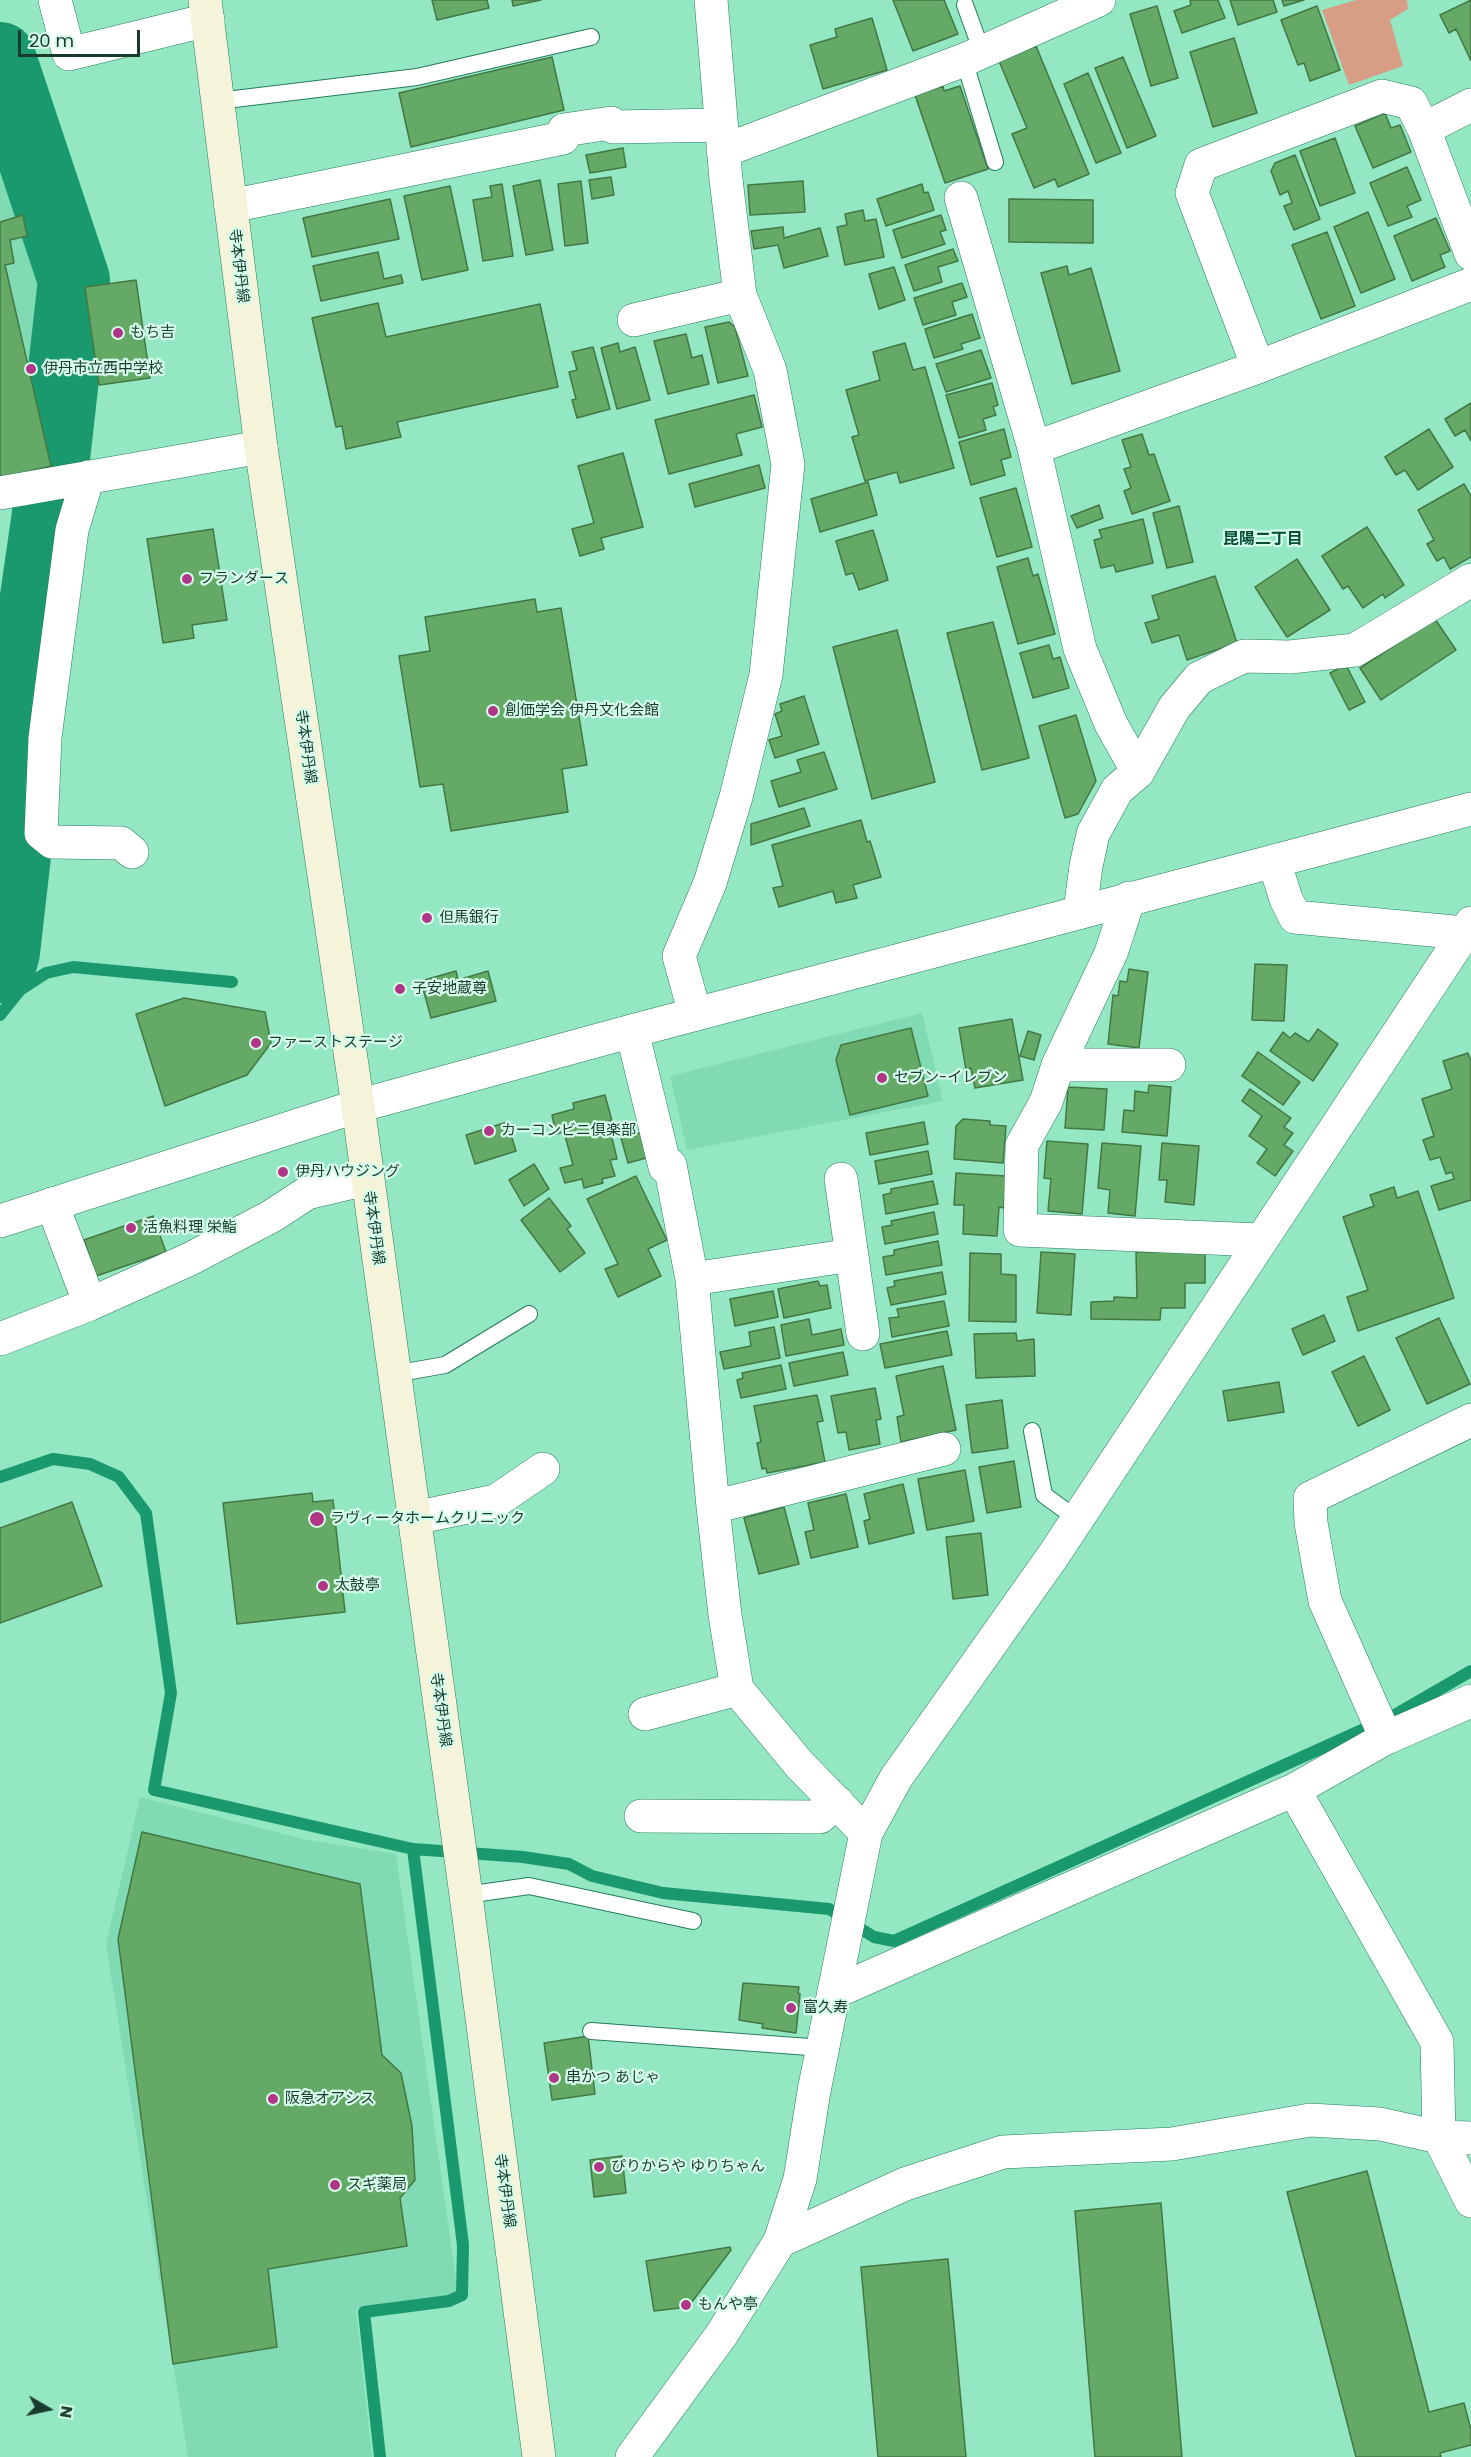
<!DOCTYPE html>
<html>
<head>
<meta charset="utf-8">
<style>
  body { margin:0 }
  #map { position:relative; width:1471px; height:2457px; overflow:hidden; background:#93e7c2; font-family:Poppins,sans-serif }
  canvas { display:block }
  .north { position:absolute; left:18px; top:2379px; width:60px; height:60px; -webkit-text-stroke:4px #d6feeb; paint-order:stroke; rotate:99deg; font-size:16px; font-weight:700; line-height:24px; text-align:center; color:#183b2d }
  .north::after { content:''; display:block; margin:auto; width:21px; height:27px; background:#183b2d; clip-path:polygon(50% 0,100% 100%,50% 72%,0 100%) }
  .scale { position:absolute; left:18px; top:30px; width:122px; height:27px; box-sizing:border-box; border:3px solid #183b2d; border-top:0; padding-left:8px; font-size:18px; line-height:21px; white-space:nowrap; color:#183b2d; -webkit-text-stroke:4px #d6feeb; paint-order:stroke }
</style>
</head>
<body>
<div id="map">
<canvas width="1471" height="2457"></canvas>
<div class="north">N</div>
<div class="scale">20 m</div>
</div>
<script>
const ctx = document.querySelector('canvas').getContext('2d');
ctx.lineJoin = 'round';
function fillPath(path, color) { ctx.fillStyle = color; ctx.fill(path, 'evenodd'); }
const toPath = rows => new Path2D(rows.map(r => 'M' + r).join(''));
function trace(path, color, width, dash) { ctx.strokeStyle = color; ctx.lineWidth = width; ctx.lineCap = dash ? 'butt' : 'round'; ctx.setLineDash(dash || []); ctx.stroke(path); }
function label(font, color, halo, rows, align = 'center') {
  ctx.font = font + ' Poppins,"Noto Sans JP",sans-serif'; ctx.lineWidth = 4.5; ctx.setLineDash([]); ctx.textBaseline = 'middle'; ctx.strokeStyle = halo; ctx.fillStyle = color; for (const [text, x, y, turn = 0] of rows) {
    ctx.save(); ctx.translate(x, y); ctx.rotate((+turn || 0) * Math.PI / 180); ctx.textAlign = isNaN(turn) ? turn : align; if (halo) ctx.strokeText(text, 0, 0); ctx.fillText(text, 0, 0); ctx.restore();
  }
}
const built = toPath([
  [0,143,7,167,69,279,54,458,0,469],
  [922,1013,943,1101,687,1150,670,1076],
  [140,1797,307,1840,396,1854,458,2294,359,2307,356,2310,372,2457,188,2457,106,1945]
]);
const green = toPath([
  [1356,0,1407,0,1408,9,1390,20,1403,66,1349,85,1322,10]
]);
const stream = toPath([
  [0,1015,20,990,46,973,73,967,232,982],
  [0,1477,53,1459,90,1464,119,1477,146,1513,171,1693,154,1790,413,1849,523,1857,569,1864,592,1876,663,1893,829,1909,874,1937,894,1941,1393,1716,1471,1671],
  [380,2457,364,2312,449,2301,462,2295,463,2245,413,1849]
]);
const river = toPath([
  [0,58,74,280,47,521,22,694,17,838,4,952,0,967]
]);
const building = toPath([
  [432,0,487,0,489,8,437,20,432,0],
  [512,0,541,0,513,6,512,0],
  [893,0,944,0,958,34,913,51,893,0],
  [1190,0,1218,0,1225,18,1182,33,1174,11,1191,5,1190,0],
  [1230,0,1273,0,1277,12,1238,25,1230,0],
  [1282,0,1304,0,1284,6,1282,0],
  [1471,0,1471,61,1456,29,1449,33,1440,15,1471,0],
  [1157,6,1178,78,1151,86,1130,14,1157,6],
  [1317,6,1340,70,1310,81,1304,63,1298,65,1281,20,1317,6],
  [872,18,887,70,823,89,810,45,837,37,835,29,872,18],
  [1234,38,1257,113,1213,127,1190,52,1234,38],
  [1036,46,1089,174,1058,187,1055,179,1034,188,1012,134,1027,128,999,61,1036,46],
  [552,57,564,110,411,147,399,93,552,57],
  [1123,57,1156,136,1127,148,1095,68,1123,57],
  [1088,73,1121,153,1096,163,1064,84,1088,73],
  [943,86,944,91,960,86,988,169,945,183,915,95,943,86],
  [1385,113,1391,128,1400,125,1411,152,1373,168,1355,126,1385,113],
  [1335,138,1355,193,1320,206,1300,151,1335,138],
  [623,148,626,167,590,173,586,155,623,148],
  [1295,155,1320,219,1294,230,1284,206,1292,203,1288,191,1280,195,1271,171,1275,163,1295,155],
  [1407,167,1421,200,1407,206,1412,217,1388,226,1370,183,1407,167],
  [611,177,614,195,592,199,589,180,611,177],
  [540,180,553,250,526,255,513,186,540,180],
  [581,181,588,243,565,246,558,184,581,181],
  [803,181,805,212,750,215,748,185,803,181],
  [502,184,513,256,483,261,473,200,492,197,490,186,502,184],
  [922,184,924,193,928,192,934,210,886,226,877,199,922,184],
  [450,186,468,270,422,280,404,196,450,186],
  [390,199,399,239,312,257,303,218,390,199],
  [1009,199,1093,200,1093,243,1009,242,1009,199],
  [863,210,865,221,876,219,884,257,845,265,837,227,847,225,845,214,863,210],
  [1368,212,1395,279,1361,293,1334,227,1368,212],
  [23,215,27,236,10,240,14,263,5,265,51,466,0,478,0,222,23,215],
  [941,215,946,230,940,232,945,244,902,258,893,230,941,215],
  [1436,218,1450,251,1440,255,1445,267,1412,281,1394,236,1436,218],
  [783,227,784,238,820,228,828,256,784,268,778,245,754,249,751,231,783,227],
  [1327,232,1355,306,1321,319,1292,245,1327,232],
  [953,249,958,261,938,267,942,282,914,291,905,265,953,249],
  [378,252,384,279,401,275,403,283,321,301,313,266,378,252],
  [1067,266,1069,275,1091,268,1120,371,1072,384,1041,273,1067,266],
  [894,267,905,300,879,309,869,274,894,267],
  [136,280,150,378,99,385,85,287,136,280],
  [962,283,967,297,952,302,956,315,923,325,914,298,962,283],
  [378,303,386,337,540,304,558,387,397,422,401,437,346,449,342,426,336,427,312,318,378,303],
  [972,314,980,338,961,344,963,349,934,358,925,329,972,314],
  [729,322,735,327,748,376,718,383,705,327,729,322],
  [686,334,692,358,702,355,709,384,668,394,654,341,686,334],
  [618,343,620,352,635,347,650,400,617,409,601,348,618,343],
  [905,343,913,370,925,367,954,468,900,483,897,472,865,481,852,437,859,435,846,390,880,380,873,352,905,343],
  [593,347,610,409,577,418,572,400,576,399,569,372,577,370,572,352,593,347],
  [981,350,991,378,946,392,936,364,981,350],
  [992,383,998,405,993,407,996,415,983,419,986,430,959,438,946,395,992,383],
  [754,395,762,427,736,434,742,455,669,474,655,420,754,395],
  [1471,403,1471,441,1465,430,1455,436,1445,419,1471,403],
  [1004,429,1011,457,1001,460,1005,475,971,485,959,442,1004,429],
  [1429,429,1453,467,1418,490,1405,470,1396,475,1385,457,1429,429],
  [1142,434,1149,455,1154,454,1170,501,1132,514,1124,491,1131,488,1124,469,1131,467,1122,440,1142,434],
  [623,453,643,527,601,538,604,549,580,556,572,529,594,523,578,466,623,453],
  [759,465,765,488,695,507,689,484,759,465],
  [868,482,877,515,820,532,811,499,868,482],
  [1464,484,1471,496,1471,557,1450,569,1444,557,1437,561,1427,544,1434,540,1418,510,1464,484],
  [1016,488,1032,547,997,557,980,498,1016,488],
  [1099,505,1103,518,1077,528,1071,516,1099,505],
  [1179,506,1193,562,1167,568,1153,513,1179,506],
  [1143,519,1153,563,1116,572,1114,565,1101,568,1094,540,1102,538,1099,530,1143,519],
  [1367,527,1404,585,1385,598,1383,594,1363,608,1348,586,1343,589,1322,556,1367,527],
  [213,529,227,620,192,625,194,638,163,643,147,539,213,529],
  [873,530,888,580,859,590,853,573,846,575,836,541,873,530],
  [1028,558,1033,576,1038,574,1055,634,1018,644,997,567,1028,558],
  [1297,559,1330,610,1287,637,1255,587,1297,559],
  [1215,576,1237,643,1187,660,1179,635,1152,643,1145,623,1159,619,1152,596,1215,576],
  [535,599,537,612,561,608,587,765,562,769,568,812,451,831,443,784,420,787,399,656,430,651,425,617,535,599],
  [1435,619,1456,650,1381,700,1360,668,1435,619],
  [993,622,1029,758,982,770,947,633,993,622],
  [897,630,935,782,872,799,833,647,897,630],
  [1049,645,1053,659,1060,657,1069,688,1033,698,1020,653,1049,645],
  [1346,665,1365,702,1349,710,1330,673,1346,665],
  [804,696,819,744,775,758,769,740,782,736,775,714,782,711,780,704,804,696],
  [1076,715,1096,781,1078,814,1065,818,1039,726,1076,715],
  [824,752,837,789,779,807,771,781,801,772,797,760,824,752],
  [804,808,810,826,751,845,751,824,804,808],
  [861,820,867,842,870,841,881,877,853,885,857,898,836,903,833,891,779,907,773,888,783,886,772,845,861,820],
  [1255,964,1287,965,1284,1021,1252,1020,1255,964],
  [1129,969,1148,972,1139,1048,1108,1044,1113,995,1118,996,1120,981,1127,982,1129,969],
  [456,971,458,980,488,971,496,1001,431,1018,421,981,456,971],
  [184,998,265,1012,271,1043,247,1075,165,1106,136,1014,184,998],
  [1012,1019,1023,1080,975,1088,971,1068,966,1070,959,1028,1012,1019],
  [911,1028,928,1096,850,1115,836,1060,841,1045,911,1028],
  [1318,1029,1338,1044,1313,1081,1270,1051,1283,1032,1290,1038,1295,1033,1309,1042,1318,1029],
  [1028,1031,1041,1035,1034,1060,1020,1056,1028,1031],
  [1258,1052,1300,1082,1283,1105,1242,1076,1258,1052],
  [1468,1053,1471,1061,1471,1200,1439,1210,1431,1186,1454,1179,1452,1172,1446,1174,1440,1157,1430,1160,1423,1140,1434,1136,1422,1099,1452,1089,1443,1061,1468,1053],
  [1149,1085,1171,1087,1167,1136,1122,1132,1124,1110,1134,1111,1135,1091,1148,1093,1149,1085],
  [1068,1087,1107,1089,1104,1130,1065,1128,1068,1087],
  [1250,1089,1291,1118,1284,1127,1293,1133,1284,1145,1293,1151,1275,1176,1257,1163,1267,1149,1249,1136,1262,1116,1242,1101,1250,1089],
  [605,1095,612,1121,608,1121,617,1159,610,1160,615,1176,602,1179,603,1183,584,1188,582,1179,565,1183,560,1168,573,1165,564,1132,556,1134,552,1115,574,1109,573,1103,605,1095],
  [963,1119,990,1121,990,1125,1006,1126,1003,1163,954,1159,956,1126,963,1119],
  [507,1122,516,1151,475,1164,466,1135,507,1122],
  [924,1122,928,1144,870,1155,866,1133,924,1122],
  [643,1132,650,1157,628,1163,621,1138,643,1132],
  [1047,1141,1088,1144,1082,1214,1048,1211,1051,1179,1044,1178,1047,1141],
  [1102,1143,1141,1146,1135,1216,1108,1213,1110,1190,1098,1188,1102,1143],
  [1162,1143,1199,1146,1194,1205,1165,1202,1167,1180,1159,1180,1162,1143],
  [928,1151,932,1174,879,1184,875,1161,928,1151],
  [534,1164,549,1189,524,1206,509,1180,534,1164],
  [956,1173,1006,1176,1004,1208,999,1207,997,1236,963,1234,964,1205,954,1205,956,1173],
  [636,1176,667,1240,648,1249,661,1276,618,1297,605,1269,618,1264,587,1199,636,1176],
  [933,1181,938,1204,886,1214,883,1195,891,1193,891,1189,933,1181],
  [1394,1187,1397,1198,1418,1191,1454,1298,1358,1331,1347,1297,1368,1290,1343,1217,1374,1206,1370,1195,1394,1187],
  [549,1198,571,1226,567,1229,585,1253,560,1272,521,1220,549,1198],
  [934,1212,938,1234,885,1244,882,1227,892,1225,891,1221,934,1212],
  [153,1216,166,1252,96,1276,84,1240,153,1216],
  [938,1241,942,1265,886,1275,883,1257,894,1255,894,1250,938,1241],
  [1041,1252,1075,1254,1071,1315,1037,1313,1041,1252],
  [1136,1252,1205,1252,1205,1283,1185,1283,1185,1308,1161,1308,1160,1320,1091,1319,1091,1302,1114,1301,1114,1297,1137,1298,1136,1252],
  [970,1253,1001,1254,1001,1274,1016,1275,1016,1322,969,1321,970,1253],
  [942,1272,946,1294,891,1305,887,1288,895,1286,894,1281,942,1272],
  [818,1281,820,1286,827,1285,831,1308,784,1318,778,1289,818,1281],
  [773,1291,778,1317,735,1326,730,1299,773,1291],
  [944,1301,949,1326,892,1337,889,1318,899,1317,897,1309,944,1301],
  [1324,1315,1335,1341,1303,1355,1292,1329,1324,1315],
  [1439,1318,1470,1384,1427,1404,1396,1338,1439,1318],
  [809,1319,812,1335,841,1329,844,1345,786,1356,781,1325,809,1319],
  [774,1327,780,1358,724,1369,720,1352,751,1346,749,1332,774,1327],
  [947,1331,952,1355,885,1368,880,1344,947,1331],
  [1016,1333,1017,1341,1034,1339,1035,1376,976,1378,974,1334,1016,1333],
  [843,1352,848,1375,794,1386,789,1363,843,1352],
  [1364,1356,1390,1410,1358,1426,1332,1372,1364,1356],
  [781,1365,786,1389,741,1398,737,1380,743,1378,742,1373,781,1365],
  [943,1366,956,1430,901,1442,897,1417,904,1415,896,1376,943,1366],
  [1279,1382,1284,1412,1228,1421,1223,1391,1279,1382],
  [875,1388,881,1419,876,1420,880,1444,849,1450,846,1432,838,1433,831,1396,875,1388],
  [817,1395,823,1421,817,1422,825,1462,767,1473,766,1468,762,1469,757,1443,761,1442,754,1406,817,1395],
  [1002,1400,1008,1448,972,1453,966,1405,1002,1400],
  [1014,1461,1021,1507,987,1513,979,1467,1014,1461],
  [965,1470,974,1521,927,1530,918,1479,965,1470],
  [903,1484,914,1533,869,1544,864,1521,870,1519,864,1494,903,1484],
  [312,1493,313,1502,333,1500,345,1612,237,1624,223,1503,312,1493],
  [846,1494,858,1547,811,1558,805,1532,814,1530,808,1503,846,1494],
  [72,1502,102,1586,0,1623,0,1528,72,1502],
  [784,1507,799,1564,759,1574,744,1518,784,1507],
  [981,1533,988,1595,953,1599,946,1537,981,1533],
  [142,1832,360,1884,382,2055,401,2073,412,2126,415,2180,400,2198,407,2246,268,2269,277,2347,173,2364,118,1939,142,1832],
  [743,1983,799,1987,798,1993,800,1994,796,2033,762,2028,763,2024,739,2020,743,1983],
  [588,2036,595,2094,552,2100,544,2043,588,2036],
  [622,2156,626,2193,594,2197,590,2160,622,2156],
  [1367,2171,1429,2412,1464,2403,1471,2430,1471,2445,1440,2453,1441,2457,1356,2457,1287,2192,1367,2171],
  [1161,2203,1182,2457,1095,2457,1075,2211,1161,2203],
  [730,2247,731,2250,688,2307,654,2311,646,2261,730,2247],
  [948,2259,966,2457,878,2457,861,2267,948,2259]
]);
const service = toPath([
  [965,5,982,52],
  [964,60,995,162],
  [218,101,417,77,591,37],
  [394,1374,445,1365,529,1314],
  [1032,1431,1044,1495,1077,1519],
  [466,1895,529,1886,693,1921],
  [591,2031,823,2048]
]);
const minor = toPath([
  [55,0,69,54,208,20],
  [1424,129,1471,105],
  [723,151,964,60,1099,0],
  [961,198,1034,448,1080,649,1111,724,1138,772],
  [231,206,563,138,564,130,611,123,614,127,721,125],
  [634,320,740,295],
  [1258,367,1192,193,1201,165,1382,96,1411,103,1424,129,1471,254],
  [1034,448,1258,367,1471,284],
  [88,477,72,530,51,691,45,738,41,833,52,842,121,843,132,852],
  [0,493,261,447],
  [1274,861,1286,899,1295,917,1464,933],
  [1129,898,1111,953,1058,1065,1046,1102,1022,1145,1020,1230,1260,1240],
  [1080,912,1086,866,1093,834,1117,790,1138,772,1174,708,1199,678,1244,656,1290,657,1355,650,1471,580],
  [695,1014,679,956,710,883,736,797,766,675,788,464,770,370,740,295,726,180,711,0],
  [632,1031,665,1167,670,1165,692,1279,713,1507,725,1615,737,1689,799,1764,866,1833],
  [1058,1065,1169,1065],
  [841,1179,863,1334],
  [52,1204,90,1304],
  [692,1279,852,1255],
  [0,1339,90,1304,190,1259,272,1216,307,1193,366,1179],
  [713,1507,944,1449],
  [414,1518,496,1501,543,1469],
  [645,1714,737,1689],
  [1386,1738,1325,1601,1311,1523,1310,1498,1471,1420],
  [1294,1790,1437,2042,1439,2137,1471,2201],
  [641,1816,820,1817,837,1802],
  [835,1992,1294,1790,1386,1738,1471,1701],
  [780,2241,905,2184,1003,2152,1172,2144,1310,2120,1380,2124,1439,2137,1471,2138],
  [632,2457,722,2334,780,2241,800,2179,814,2091,866,1833,896,1778,1053,1556,1471,923]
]);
const tertiary = toPath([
  [0,1221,358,1106,632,1031,1471,809]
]);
const secondary = toPath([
  [205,0,261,447,358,1106,466,1895,539,2457]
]);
const markers = [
  [118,333,6,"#b23687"],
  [31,369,6,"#b23687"],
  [187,579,6,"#b23687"],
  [493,711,6,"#b23687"],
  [427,918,6,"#b23687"],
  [400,989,6,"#b23687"],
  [256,1043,6,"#b23687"],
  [882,1078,6,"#b23687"],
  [489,1131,6,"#b23687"],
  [283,1172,6,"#b23687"],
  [131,1228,6,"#b23687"],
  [317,1519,8,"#b23687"],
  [323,1586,6,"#b23687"],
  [791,2008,6,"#b23687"],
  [554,2078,6,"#b23687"],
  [273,2099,6,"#b23687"],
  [599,2167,6,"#b23687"],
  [335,2185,6,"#b23687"],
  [686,2305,6,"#b23687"]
];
const streetNames = [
  ["寺本伊丹線",238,266,83],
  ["寺本伊丹線",305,747,82],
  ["寺本伊丹線",373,1228,82],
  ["寺本伊丹線",440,1710,82],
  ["寺本伊丹線",504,2191,82]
];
const poiNames = [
  ["もち吉",130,333],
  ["伊丹市立西中学校",43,369],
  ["フランダース",199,579],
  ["創価学会 伊丹文化会館",505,711],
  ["但馬銀行",439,918],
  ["子安地蔵尊",412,989],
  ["ファーストステージ",268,1043],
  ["セブン-イレブン",894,1078],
  ["カーコンビニ倶楽部",501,1131],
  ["伊丹ハウジング",295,1172],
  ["活魚料理 栄鮨",143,1228],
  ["ラヴィータホームクリニック",330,1519],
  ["太鼓亭",335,1586],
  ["富久寿",803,2008],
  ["串かつ あじゃ",566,2078],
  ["阪急オアシス",285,2099],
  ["ぴりからや ゆりちゃん",611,2167],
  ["スギ薬局",347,2185],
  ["もんや亭",698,2305]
];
const neighbourhoodNames = [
  ["昆陽二丁目",1263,540]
];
fillPath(built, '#80dbb4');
fillPath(green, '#d89e85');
trace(stream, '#1a996f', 12);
trace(river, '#1a996f', 72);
fillPath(building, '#64aa66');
trace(building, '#437744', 1.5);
trace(service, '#257d5d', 18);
trace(minor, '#257d5d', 34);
trace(tertiary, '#257d5d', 34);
trace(secondary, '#257d5d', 34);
trace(service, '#fff', 16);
trace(minor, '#fff', 33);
trace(tertiary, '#fff', 33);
trace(secondary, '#f5f3da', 33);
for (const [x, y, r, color] of markers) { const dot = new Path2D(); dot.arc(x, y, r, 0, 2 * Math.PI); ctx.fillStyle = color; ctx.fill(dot); trace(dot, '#d6feeb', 2); }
label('15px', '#183b2d', '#d6feeb', streetNames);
label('15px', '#183b2d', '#d6feeb', poiNames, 'left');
label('bold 16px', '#024d35', '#d6feeb', neighbourhoodNames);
</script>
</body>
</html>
